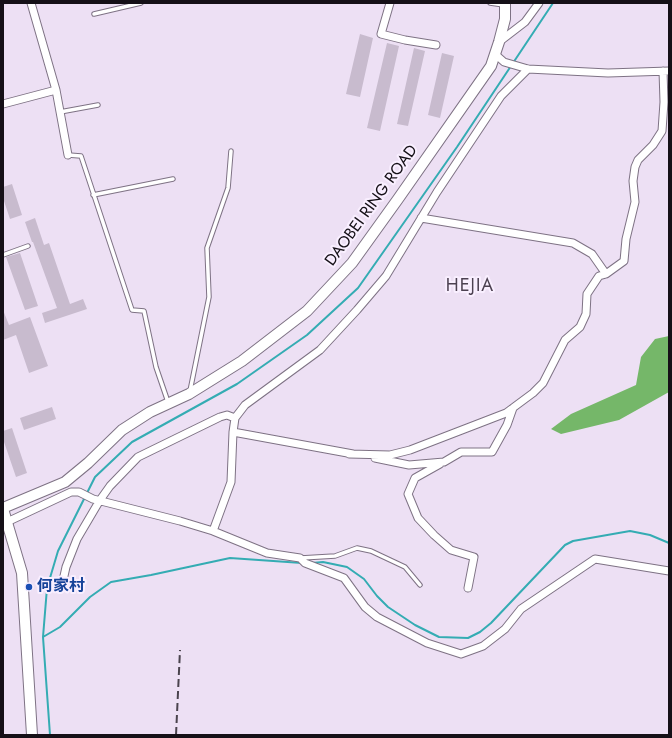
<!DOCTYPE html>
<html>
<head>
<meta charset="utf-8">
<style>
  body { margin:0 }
  #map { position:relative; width:672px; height:738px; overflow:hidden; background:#ede0f4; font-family:Jost,sans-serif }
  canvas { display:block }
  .frame { position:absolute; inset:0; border:4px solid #151017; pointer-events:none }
</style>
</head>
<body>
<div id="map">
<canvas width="672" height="738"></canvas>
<div class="frame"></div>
</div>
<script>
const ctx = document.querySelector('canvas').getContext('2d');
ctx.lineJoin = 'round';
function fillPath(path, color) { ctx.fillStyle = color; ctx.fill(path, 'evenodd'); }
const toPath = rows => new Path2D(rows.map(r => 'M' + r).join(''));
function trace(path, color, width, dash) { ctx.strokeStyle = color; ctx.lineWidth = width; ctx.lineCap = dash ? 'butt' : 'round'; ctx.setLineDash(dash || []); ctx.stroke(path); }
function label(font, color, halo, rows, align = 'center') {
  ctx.font = font + ' Jost,"Noto Sans SC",sans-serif'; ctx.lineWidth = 4; ctx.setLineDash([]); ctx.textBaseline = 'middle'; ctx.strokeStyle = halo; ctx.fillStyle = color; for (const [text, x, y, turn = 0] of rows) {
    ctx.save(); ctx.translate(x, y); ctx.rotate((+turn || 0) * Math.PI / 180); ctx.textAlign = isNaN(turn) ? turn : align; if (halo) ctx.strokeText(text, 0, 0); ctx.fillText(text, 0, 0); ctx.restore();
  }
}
const forest = toPath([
  [669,336,669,392,619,420,561,434,551,429,571,414,636,385,641,357,655,339]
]);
const stream = toPath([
  [312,563,323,562,347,567,364,579,377,596,388,607,415,625,439,637,468,638,480,632,491,623,565,545,573,541,630,531,650,535,669,543],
  [43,637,60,627,90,597,111,582,151,575,230,558,302,563],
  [50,735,43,637,47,588,58,551,95,477,132,442,237,384,307,335,358,288,457,147,553,3]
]);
const building = toPath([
  [360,34,373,38,360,97,346,94],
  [387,43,399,46,380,131,367,128],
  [414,48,425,51,408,126,397,124],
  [442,53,454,56,440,118,428,115],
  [12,184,22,215,10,219,3,198,3,187],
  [35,218,44,245,49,243,70,304,83,299,87,309,45,323,42,313,57,308,33,242,32,242,25,222],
  [20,253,38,306,25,310,6,257],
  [3,310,9,325,30,317,48,366,29,373,16,335,3,340],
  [52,407,56,419,24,430,20,418],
  [12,428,27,473,16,477,3,439,3,431]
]);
const lane = toPath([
  [490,3,504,5],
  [94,14,141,3],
  [60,112,98,105],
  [68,155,81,156,132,310,144,311,156,367,168,402],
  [93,195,173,179],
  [3,255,28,246],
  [190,391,209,297,207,248,228,188,231,151],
  [301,558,335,556,357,548,371,551,405,567,420,585]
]);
const street = toPath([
  [31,3,56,90,68,155],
  [390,3,381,34,405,40,436,45],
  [499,42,525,22,539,3],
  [495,54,504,62,528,69,608,73,669,71],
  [3,104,56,90],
  [421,218,573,243,592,254,606,274],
  [233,432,353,454],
  [349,454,390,455,410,450,506,413,533,393,543,383,565,340,580,327,586,314,587,294,599,276,606,274,624,261,626,239,635,202,633,181,635,167,638,160,653,145,662,131,664,102,663,71],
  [375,458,409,465,444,462,461,452,492,452,507,425,513,408],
  [440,464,415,478,408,494,418,518,434,535,451,550,474,557,468,588],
  [7,522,71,492,79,492,93,499,180,521,213,531,267,553,300,558,305,563,344,578,365,607,377,617,427,643,461,654,483,646,505,629,521,609,595,559,669,571],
  [213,531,231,482,233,432,235,418,245,405,320,350,357,310,386,276,437,192,501,96,528,69],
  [62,585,66,567,77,539,100,500,110,486,138,457,220,417,227,415,235,418]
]);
const secondary = toPath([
  [3,508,65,482,88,463,122,430,150,412,189,394,242,361,307,311,352,263,398,199,491,66,499,42,505,19,505,3],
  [3,509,22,573,32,735]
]);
const rail = toPath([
  [176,735,180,650]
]);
const markers = [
  [29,587,4,"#1a4fb4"]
];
const streetNames = [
  ["DAOBEI RING ROAD",372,206,-54]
];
const transitNames = [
  ["何家村",37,587]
];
const quarterNames = [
  ["HEJIA",470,287]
];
fillPath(forest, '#75b769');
trace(stream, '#34acb3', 2);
fillPath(building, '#c8bbce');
trace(lane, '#7e7284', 5.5);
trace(street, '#7e7284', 9);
trace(secondary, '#7e7284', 12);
trace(lane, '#fff', 3.5);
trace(street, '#fff', 7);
trace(secondary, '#fff', 10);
trace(rail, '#4a434d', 2, [8, 4]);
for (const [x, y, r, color] of markers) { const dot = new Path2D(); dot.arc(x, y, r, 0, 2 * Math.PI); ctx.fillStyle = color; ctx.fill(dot); trace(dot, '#f9efff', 1.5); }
label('16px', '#151017', '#f9efff', streetNames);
label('bold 16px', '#164399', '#f9efff', transitNames, 'left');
ctx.letterSpacing = '1px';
label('18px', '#4c4151', '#f9efff', quarterNames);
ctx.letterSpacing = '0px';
</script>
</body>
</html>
